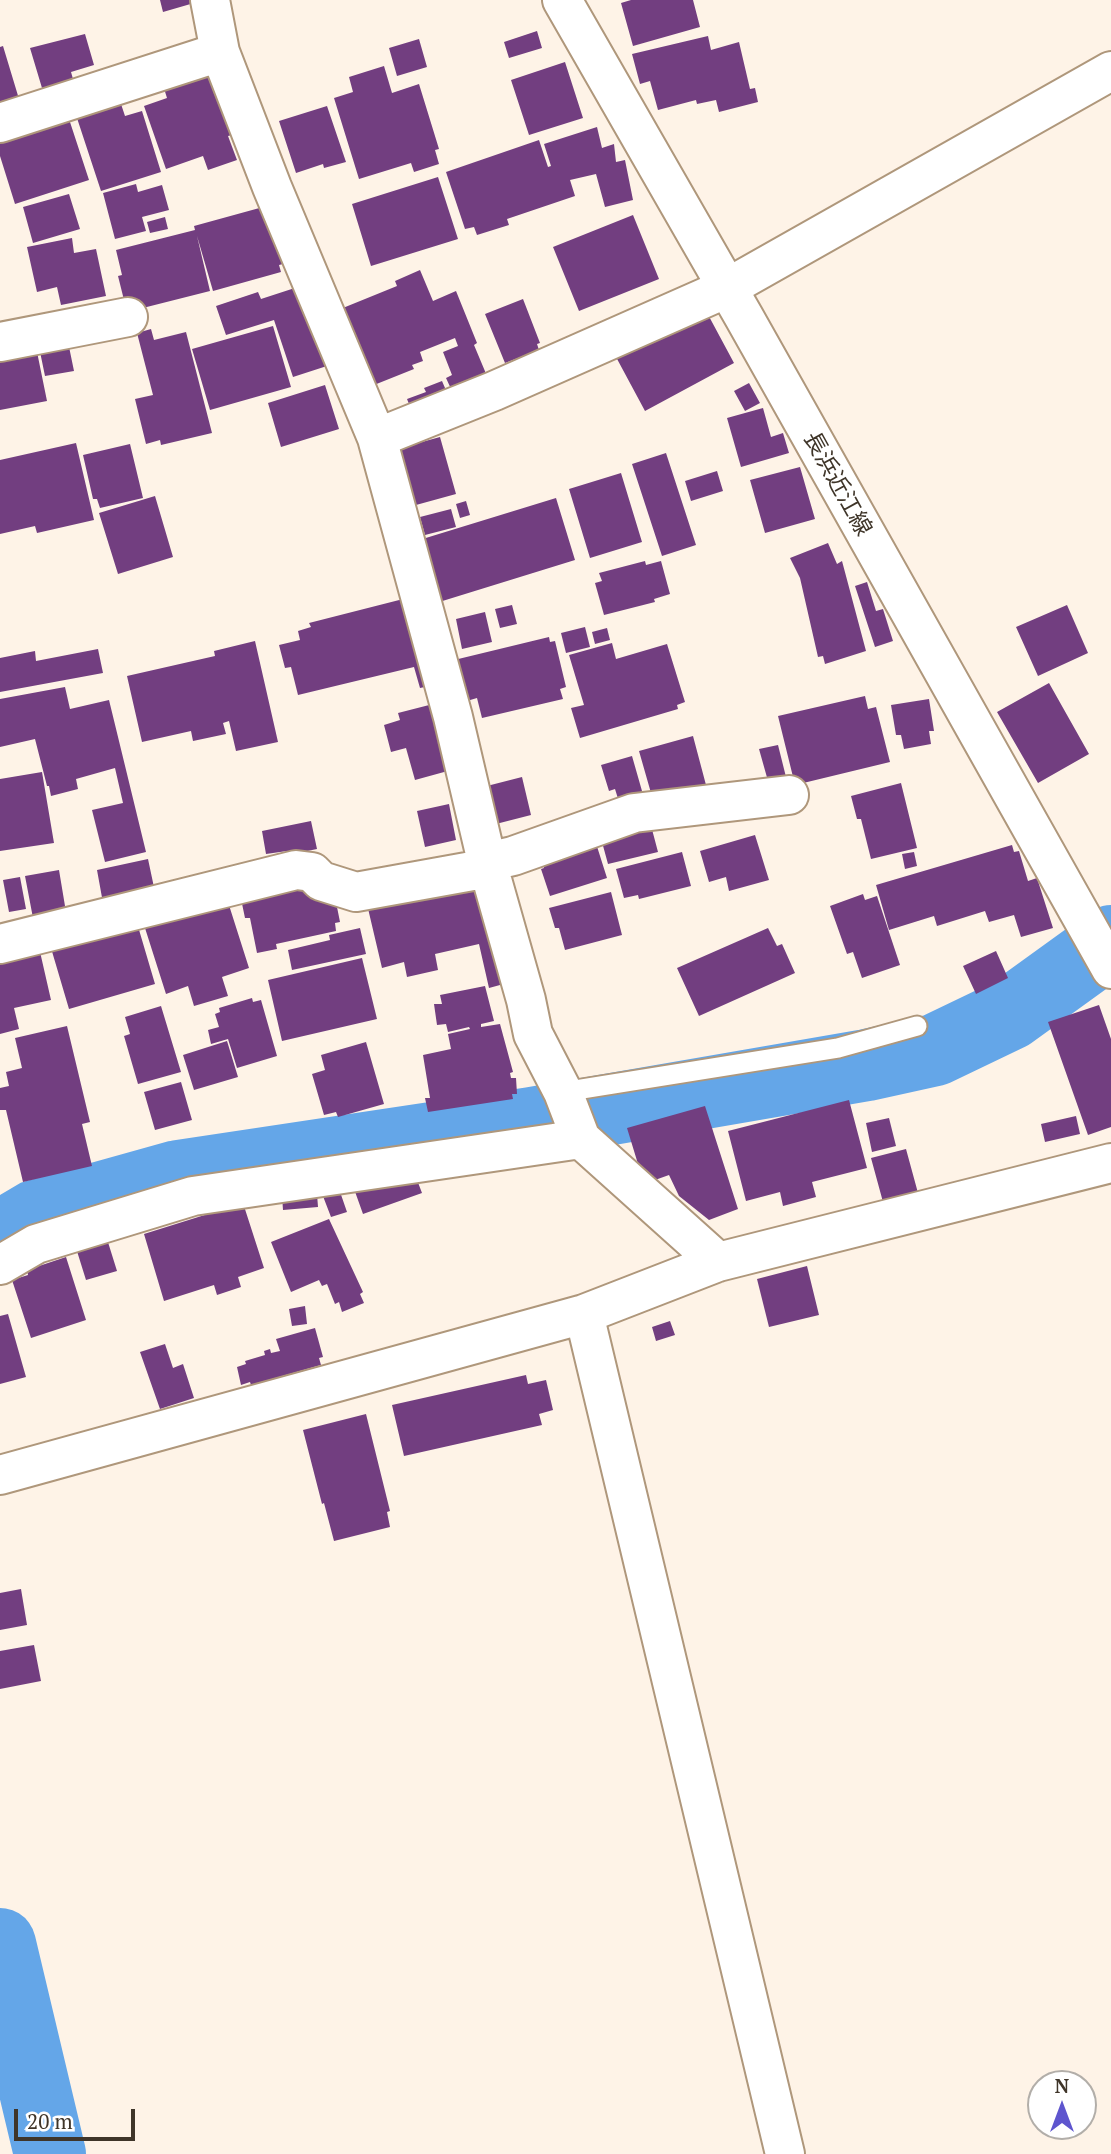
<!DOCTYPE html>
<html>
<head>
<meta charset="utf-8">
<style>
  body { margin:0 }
  #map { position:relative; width:1111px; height:2154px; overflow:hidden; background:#fef3e7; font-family:"PT Serif",serif }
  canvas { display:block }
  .north { position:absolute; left:1027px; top:2070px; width:70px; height:70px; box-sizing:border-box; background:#fff; border:2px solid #b2aea9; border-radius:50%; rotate:0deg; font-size:19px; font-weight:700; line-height:28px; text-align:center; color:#3f3529 }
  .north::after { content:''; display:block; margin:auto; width:24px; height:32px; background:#5e55ce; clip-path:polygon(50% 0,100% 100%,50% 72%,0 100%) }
  .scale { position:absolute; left:14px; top:2109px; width:121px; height:32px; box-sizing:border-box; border:4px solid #3f3529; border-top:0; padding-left:9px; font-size:21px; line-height:24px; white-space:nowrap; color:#3f3529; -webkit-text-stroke:5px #fff; paint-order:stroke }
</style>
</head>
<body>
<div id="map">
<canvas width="1111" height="2154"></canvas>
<div class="north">N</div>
<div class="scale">20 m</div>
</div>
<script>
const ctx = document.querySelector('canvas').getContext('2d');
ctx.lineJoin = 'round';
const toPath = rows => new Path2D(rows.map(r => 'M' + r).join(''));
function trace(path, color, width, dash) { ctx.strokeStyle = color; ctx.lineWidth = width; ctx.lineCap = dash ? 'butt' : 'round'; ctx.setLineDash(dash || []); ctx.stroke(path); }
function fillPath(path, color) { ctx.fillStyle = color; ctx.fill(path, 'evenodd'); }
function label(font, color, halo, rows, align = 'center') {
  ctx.font = font + ' "PT Serif","Noto Sans JP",serif'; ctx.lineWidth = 7; ctx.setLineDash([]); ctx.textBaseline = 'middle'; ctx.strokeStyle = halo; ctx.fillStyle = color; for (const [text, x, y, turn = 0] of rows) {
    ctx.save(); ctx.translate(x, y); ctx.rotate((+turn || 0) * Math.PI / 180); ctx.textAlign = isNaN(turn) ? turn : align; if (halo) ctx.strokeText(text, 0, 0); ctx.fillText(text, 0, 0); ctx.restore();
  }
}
const river = toPath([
  [0,1237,35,1216,178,1176,531,1123,867,1065,935,1050,1010,1014,1111,941],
  [0,1944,50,2154]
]);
const building = toPath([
  [160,0,193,0,194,3,163,12],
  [631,0,693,0,700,27,633,46,621,3],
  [537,31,542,48,509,58,504,42],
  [85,34,94,65,71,72,73,79,42,88,30,48],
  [708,36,711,50,739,42,750,89,755,88,758,102,719,112,716,100,697,104,696,100,658,110,650,81,640,84,632,54],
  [419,39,427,67,397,76,389,48],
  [3,46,19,99,0,104,0,47],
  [565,62,583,118,529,135,511,80],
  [212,64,236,134,228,136,237,160,208,170,203,156,166,169,144,106,167,98,162,82],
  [384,66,392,93,419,84,439,149,435,150,439,164,414,172,411,163,359,179,334,98,353,92,349,77],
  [119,98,125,116,142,111,161,172,101,191,75,112],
  [327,106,346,162,324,168,323,164,296,173,279,121],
  [69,119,89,180,15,204,0,156,0,141],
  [597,127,602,148,614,144,616,162,625,160,633,200,605,207,596,174,570,180,575,196,507,219,509,225,477,235,474,227,465,229,446,172,539,140,548,167,551,166,544,144],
  [438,177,458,239,371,266,352,204],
  [136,184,138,192,162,185,169,210,142,217,146,231,115,239,103,193],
  [69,194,80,229,33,243,23,207],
  [274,204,291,262,279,265,281,272,213,291,197,236,210,291,127,312,118,276,122,275,116,250,195,230,194,226],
  [633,215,659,279,579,311,553,247],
  [165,217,168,229,150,233,147,222],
  [72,238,74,253,96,249,106,296,61,305,57,287,37,292,27,247],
  [420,270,433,301,456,291,477,343,474,345,487,376,452,391,446,378,452,375,443,352,458,346,455,338,420,352,423,361,412,365,414,369,364,389,333,312,397,286,395,281],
  [304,285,330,365,293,377,274,320,226,335,216,306,258,292,261,299],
  [523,299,540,343,537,344,539,350,505,363,485,314],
  [705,309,734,363,645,411,616,357],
  [273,326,291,387,210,410,192,349],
  [151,329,154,340,186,332,212,433,161,445,160,440,146,444,135,399,153,395,137,333],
  [67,337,74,371,45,376,38,342],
  [36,347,47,401,0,410,0,354],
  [442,381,448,395,411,409,407,399,426,392,424,388],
  [749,383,760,403,745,411,734,391],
  [325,385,339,429,281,447,268,403],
  [763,408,771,437,783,433,789,453,741,467,727,418],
  [440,437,456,494,416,505,400,448],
  [76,443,94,520,37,533,35,526,0,534,0,460],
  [130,444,143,498,100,508,97,499,93,499,83,455],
  [666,453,696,545,662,556,632,464],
  [800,467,815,519,765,533,750,480],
  [717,471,723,491,691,501,685,481],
  [621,473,642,542,590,558,569,489],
  [155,496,173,557,118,574,99,513],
  [556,498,575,560,436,603,416,541],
  [466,501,470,515,460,518,456,504],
  [451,509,456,527,425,535,420,517],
  [828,543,837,564,842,561,866,651,825,664,823,656,818,657,800,578,790,558],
  [645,561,646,565,661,561,670,594,654,599,655,602,604,615,595,583,602,581,599,573],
  [867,582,876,611,883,609,893,641,875,647,855,586],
  [411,597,434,685,420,688,414,667,298,695,291,667,285,668,279,645,300,640,298,631,311,627,309,623],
  [512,605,517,624,500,628,495,609],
  [1067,605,1088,653,1038,676,1016,627],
  [485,612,492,642,462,649,456,619],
  [585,627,590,647,566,653,561,633],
  [607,628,610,640,595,644,592,632],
  [549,637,550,642,555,641,566,687,560,689,563,699,482,718,477,698,460,703,450,661],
  [255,641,278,742,236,751,229,721,223,723,226,734,193,741,191,731,142,742,127,676,215,656,214,651],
  [612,643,616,659,667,644,685,702,677,705,678,709,580,738,571,708,584,705,569,655],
  [98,649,103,673,0,692,0,658,35,651,36,661],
  [1049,683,1089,754,1038,783,997,712],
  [65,687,70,709,109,700,146,852,105,862,92,810,123,803,115,768,76,779,78,789,51,796,49,786,47,786,35,739,0,747,0,699],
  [865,696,868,709,876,707,890,762,795,785,778,716],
  [929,699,934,731,929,731,931,744,904,749,901,735,896,735,891,705],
  [437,703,455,769,415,780,406,748,391,752,384,725,400,720,398,713],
  [693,736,706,785,653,800,639,751],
  [778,745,786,777,768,781,759,749],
  [632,756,644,798,620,805,615,789,609,791,601,765],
  [42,772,54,843,0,851,0,779],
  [522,777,531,815,492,825,483,787],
  [901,783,917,848,871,859,861,819,857,819,851,796],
  [449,804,456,840,425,847,417,811],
  [649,818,658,852,608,864,599,831],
  [311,821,317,849,288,855,287,851,266,854,262,831],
  [755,835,769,880,729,891,726,877,709,882,700,851],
  [594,837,607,878,550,896,541,869,544,868,540,853],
  [1012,845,1014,852,1019,851,1028,881,1037,878,1053,928,1021,937,1014,915,989,922,985,911,937,926,934,916,889,930,876,885],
  [682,852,691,886,639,899,638,895,624,898,616,869],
  [914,852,917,866,905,869,902,854],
  [148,859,155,892,103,903,97,870],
  [59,870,66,912,33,918,25,876],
  [20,877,26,909,9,912,3,880],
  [479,880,511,982,489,988,479,944,435,954,438,970,407,977,404,962,382,968,366,900],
  [283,884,285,893,311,888,336,902,340,922,335,923,336,931,276,944,277,949,257,953,250,918,245,918,240,894],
  [611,892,622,935,565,950,559,928,555,928,549,908],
  [863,894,865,900,877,896,900,965,862,978,853,952,847,954,830,906],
  [228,902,249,968,222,977,228,996,194,1006,188,986,166,994,145,928,149,927,147,920],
  [137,923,155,984,69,1009,51,948],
  [360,928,366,954,292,970,288,950,330,940,329,935],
  [768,928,777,946,782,944,795,973,699,1016,677,968],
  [38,943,51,1000,14,1008,19,1029,0,1034,0,952],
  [996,951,1008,978,976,994,963,966],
  [362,958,377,1019,282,1041,268,980],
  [485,986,494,1021,481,1024,481,1027,500,1024,513,1072,510,1073,511,1078,516,1078,517,1094,512,1094,513,1099,428,1112,425,1098,430,1098,423,1055,451,1049,448,1034,470,1029,469,1027,448,1032,446,1024,437,1025,434,1004,442,1004,440,995],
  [252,998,253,1002,261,1000,277,1056,237,1068,228,1039,211,1044,208,1030,219,1027,215,1014,220,1012,219,1008],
  [1099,1005,1111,1039,1111,1127,1088,1135,1048,1022],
  [161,1006,181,1072,138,1084,124,1036,130,1034,125,1017],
  [67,1026,90,1122,82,1124,92,1166,23,1182,6,1110,0,1110,0,1088,9,1086,6,1072,22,1068,15,1038],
  [227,1041,238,1077,194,1090,183,1055],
  [366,1042,384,1104,338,1117,336,1112,324,1115,312,1074,325,1070,321,1055],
  [181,1082,192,1120,155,1130,144,1092],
  [849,1100,867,1168,812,1182,816,1197,783,1206,780,1192,746,1201,728,1131],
  [705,1106,738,1209,709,1220,679,1196,669,1175,655,1180,638,1164,627,1128],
  [1076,1116,1080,1134,1045,1142,1041,1124],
  [889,1118,896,1146,872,1152,866,1123],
  [906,1149,918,1193,883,1202,871,1158],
  [414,1172,422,1193,363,1214,353,1186],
  [338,1186,347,1212,331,1217,321,1191],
  [317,1194,318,1207,283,1210,282,1196],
  [243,1203,264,1268,238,1277,241,1287,217,1295,214,1285,164,1301,144,1234],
  [329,1219,363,1292,360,1294,364,1303,342,1312,339,1302,335,1304,327,1284,322,1286,319,1280,291,1292,271,1242],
  [107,1239,117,1271,86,1280,76,1248],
  [66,1257,86,1320,31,1338,12,1280,28,1275,27,1270],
  [807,1266,819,1315,769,1327,757,1279],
  [305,1306,307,1324,292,1326,289,1309],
  [8,1314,26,1377,0,1384,0,1316],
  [670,1321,675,1335,656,1341,652,1327],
  [315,1328,323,1357,319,1358,321,1365,251,1385,250,1382,241,1385,237,1367,246,1364,245,1361,265,1355,264,1351,270,1349,271,1353,280,1351,276,1339],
  [165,1344,173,1368,183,1364,194,1398,160,1409,140,1352],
  [526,1375,528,1384,546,1380,553,1410,539,1414,542,1425,404,1456,392,1405],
  [366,1414,390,1511,387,1512,390,1527,334,1541,324,1503,322,1504,303,1430],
  [21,1589,27,1625,0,1630,0,1593],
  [34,1645,41,1681,0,1689,0,1651]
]);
const lane = toPath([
  [563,1092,838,1048,917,1026]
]);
const street = toPath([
  [210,0,220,52,272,187,377,438,453,717,487,862,526,1000,533,1034,563,1092,581,1139,718,1262],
  [0,123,220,52],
  [0,342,128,317],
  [377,438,494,391,727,288,1111,71],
  [487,862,513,856,634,813,789,795],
  [0,944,296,870,312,872,321,881,356,892,489,868],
  [0,1265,36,1244,193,1196,581,1139],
  [584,1314,785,2154],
  [0,1475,584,1314,718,1262,1111,1163]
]);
const secondary = toPath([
  [562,0,744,317,1111,969]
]);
const streetNames = [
  ["長浜近江線",837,484,61]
];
trace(river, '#64a6e8', 72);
fillPath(building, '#723e80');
trace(lane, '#af977b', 23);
trace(street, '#af977b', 42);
trace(secondary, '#af977b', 42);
trace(lane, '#fff', 19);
trace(street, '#fff', 38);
trace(secondary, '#fff', 38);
label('23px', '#3f3529', '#fff', streetNames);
</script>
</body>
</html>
